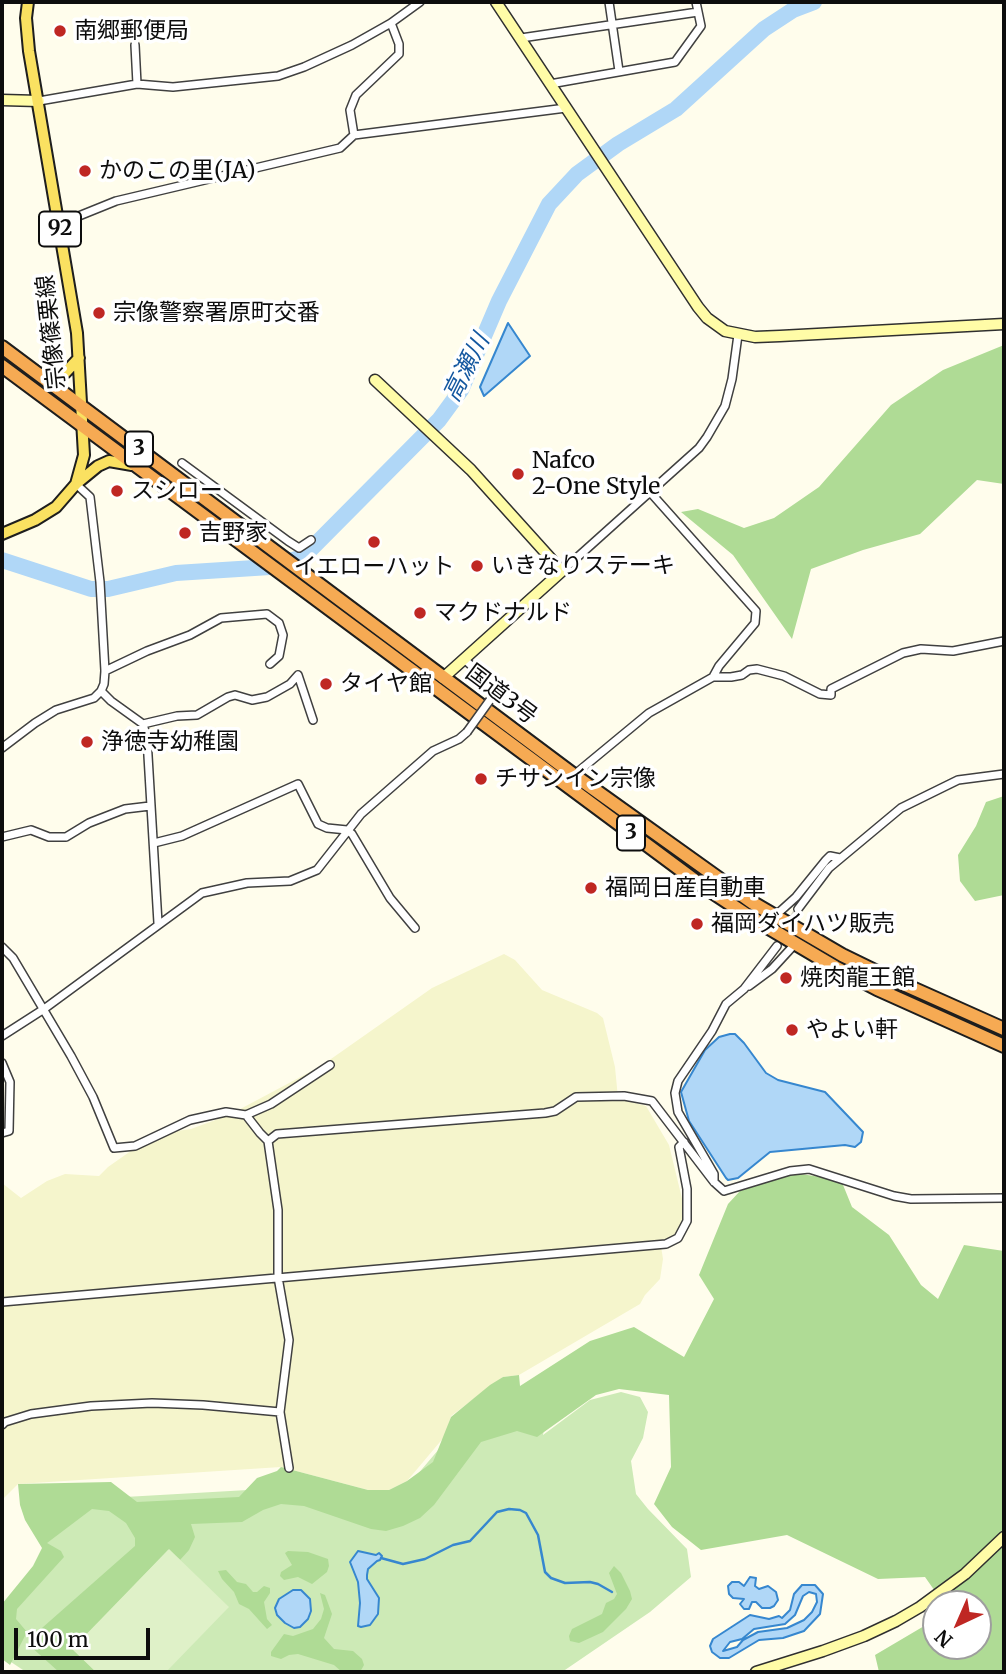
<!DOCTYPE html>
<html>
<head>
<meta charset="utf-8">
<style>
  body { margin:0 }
  #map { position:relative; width:1006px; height:1674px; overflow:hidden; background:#fffdec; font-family:Merriweather,serif }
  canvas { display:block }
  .frame { position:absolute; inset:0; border:4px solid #0d0d0d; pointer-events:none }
  .north { position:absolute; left:922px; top:1590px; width:70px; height:70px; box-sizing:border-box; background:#fff; border:2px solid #9e9e9e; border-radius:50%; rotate:224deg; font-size:19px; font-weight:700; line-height:28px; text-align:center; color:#0d0d0d }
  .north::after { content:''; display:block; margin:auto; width:24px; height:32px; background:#bf2723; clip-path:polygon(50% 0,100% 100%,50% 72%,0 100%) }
  .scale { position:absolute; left:14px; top:1628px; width:136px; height:32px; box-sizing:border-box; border:4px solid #0d0d0d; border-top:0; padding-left:9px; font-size:21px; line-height:24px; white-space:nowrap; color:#0d0d0d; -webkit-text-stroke:5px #fff; paint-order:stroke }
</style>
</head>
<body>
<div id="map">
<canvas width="1006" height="1674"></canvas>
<div class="frame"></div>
<div class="north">N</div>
<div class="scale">100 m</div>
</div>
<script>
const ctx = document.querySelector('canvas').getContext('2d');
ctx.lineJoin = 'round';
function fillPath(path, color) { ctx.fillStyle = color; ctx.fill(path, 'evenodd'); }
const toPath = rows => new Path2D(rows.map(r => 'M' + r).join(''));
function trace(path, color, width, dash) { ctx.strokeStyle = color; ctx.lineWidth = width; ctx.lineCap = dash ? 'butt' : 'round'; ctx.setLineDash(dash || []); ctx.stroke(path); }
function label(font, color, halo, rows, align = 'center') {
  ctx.font = font + ' Merriweather,"Noto Sans JP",serif'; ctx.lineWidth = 7; ctx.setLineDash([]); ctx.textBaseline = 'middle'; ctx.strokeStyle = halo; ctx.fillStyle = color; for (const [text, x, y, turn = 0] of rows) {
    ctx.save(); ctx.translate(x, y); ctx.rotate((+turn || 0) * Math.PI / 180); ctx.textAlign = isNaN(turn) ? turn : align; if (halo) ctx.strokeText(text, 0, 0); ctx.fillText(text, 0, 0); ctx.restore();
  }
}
const farmland = toPath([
  [504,954,515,960,542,990,597,1013,603,1018,615,1067,618,1098,646,1106,669,1145,685,1211,683,1224,675,1238,660,1240,663,1259,660,1279,645,1295,640,1304,519,1375,503,1377,451,1416,445,1436,407,1481,389,1490,368,1490,281,1467,18,1484,2,1500,2,1183,21,1198,47,1181,65,1174,99,1176,108,1167,155,1134,191,1129,229,1115,321,1066,432,988]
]);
const green = toPath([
  [621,1392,640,1397,648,1412,643,1438,631,1461,636,1494,648,1509,687,1549,691,1577,650,1612,562,1672,26,1672,2,1656,2,1611,47,1554,37,1502,283,1488,400,1495,467,1416,546,1417,543,1435,590,1400]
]);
const forest = toPath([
  [1004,345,1004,484,977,480,920,534,863,550,811,569,792,639,733,555,681,512,698,509,744,528,774,518,819,487,891,405,943,370],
  [1004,796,1004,895,975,901,960,881,958,855,976,826,986,802],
  [794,1173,841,1180,852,1207,889,1235,921,1285,938,1299,964,1245,1004,1251,1004,1672,879,1672,875,1655,936,1619,936,1646,978,1646,978,1604,944,1604,925,1577,878,1579,787,1535,701,1550,672,1527,654,1504,671,1467,669,1395,619,1389,596,1395,537,1437,517,1431,481,1442,434,1505,420,1518,403,1526,386,1531,371,1529,304,1506,281,1504,263,1510,242,1522,191,1524,195,1537,189,1550,180,1560,168,1550,73,1649,96,1672,59,1672,29,1645,42,1628,135,1546,135,1538,126,1523,109,1511,92,1509,47,1543,61,1551,64,1557,17,1609,16,1619,27,1632,10,1665,2,1659,2,1604,33,1566,42,1548,25,1520,20,1505,18,1484,111,1482,137,1502,239,1497,257,1478,277,1471,281,1467,368,1490,389,1490,407,1481,433,1462,451,1417,490,1385,503,1377,519,1375,520,1386,590,1341,634,1327,684,1357,714,1299,699,1275,728,1204,740,1191],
  [288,1551,308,1552,328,1559,329,1566,327,1572,312,1584,298,1577,284,1580,280,1576,281,1572,292,1565,285,1553],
  [614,1566,621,1573,630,1591,632,1599,626,1609,603,1632,579,1643,570,1641,569,1636,572,1629,602,1614,606,1603,614,1599,617,1594,609,1573],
  [226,1570,237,1582,246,1584,253,1592,257,1592,264,1586,270,1588,270,1593,264,1602,267,1619,272,1625,267,1629,249,1609,239,1604,234,1592,222,1579,218,1571],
  [320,1593,325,1595,332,1614,324,1638,334,1649,353,1651,362,1659,364,1665,360,1672,342,1672,334,1665,298,1654,289,1655,281,1659,271,1656,271,1652,284,1634,293,1636,313,1629,321,1619,324,1609]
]);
const pitch = toPath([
  [169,1549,229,1607,166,1672,96,1672,72,1649]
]);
const water = toPath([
  [508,323,530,356,484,396,480,387,508,323],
  [730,1034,735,1034,744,1043,766,1073,778,1080,825,1092,863,1132,861,1142,855,1147,845,1145,770,1152,738,1178,728,1180,726,1178,689,1121,681,1092,705,1050,719,1037,730,1034],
  [358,1551,376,1555,379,1553,382,1556,380,1560,377,1561,368,1569,367,1575,367,1579,379,1598,378,1614,370,1625,361,1627,358,1626,360,1603,358,1582,350,1562,358,1551],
  [750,1577,756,1578,755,1586,759,1589,768,1586,776,1592,778,1600,774,1606,770,1608,762,1608,756,1602,752,1602,749,1609,744,1609,740,1604,744,1599,733,1598,729,1594,728,1586,732,1582,739,1582,744,1586,750,1577],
  [802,1585,815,1585,823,1594,820,1614,804,1631,783,1638,759,1640,729,1658,720,1658,712,1652,710,1646,713,1639,750,1615,769,1619,779,1616,782,1618,790,1610,794,1594,802,1585],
  [809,1592,816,1594,817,1602,812,1612,804,1620,787,1628,758,1632,743,1640,737,1647,723,1651,730,1642,742,1639,754,1629,785,1624,795,1615,803,1596,809,1592],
  [293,1590,301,1590,310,1599,311,1611,308,1619,300,1627,294,1628,285,1623,277,1615,275,1608,279,1599,293,1590]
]);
const stream = toPath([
  [381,1558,403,1564,425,1559,453,1545,470,1541,497,1512,509,1509,520,1510,526,1513,538,1535,545,1572,551,1578,565,1583,590,1582,598,1584,612,1592]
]);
const river = toPath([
  [2,560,91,589,108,589,176,573,270,567,303,557,439,420,461,390,499,301,549,204,577,174,618,144,676,109,764,29,793,10,814,2]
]);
const streetTunnel = toPath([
  [777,946,798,909]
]);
const street = toPath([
  [609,2,619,71],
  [521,38,698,12],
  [135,45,137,84],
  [550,84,675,62,701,26,696,2],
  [39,101,137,84,173,87,278,76,304,67,352,45,391,23,420,2],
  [354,135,350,110,356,95,399,54,399,44,391,23],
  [59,224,116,201,340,148,354,135,566,108],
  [182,463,288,541,299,548,311,540],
  [562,571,699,448,707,437,725,406,732,379,738,335],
  [464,659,494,686,495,693],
  [105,671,147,651,190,635,221,618,267,614,279,623,283,635,279,656,270,664],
  [713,677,731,677,742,675,749,670,757,669,784,676,820,694,831,695,831,689,903,653,921,649,953,651,1004,641],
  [101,691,111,701,143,724,147,739,158,923],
  [143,724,177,716,197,715,228,697,235,695,252,700,267,697,290,684,298,675,313,720],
  [2,748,35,723,56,710,94,698,101,691,104,684,105,671,100,582,90,497,76,484],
  [574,775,649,713,713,677,719,666,755,623,756,611,650,492],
  [2,837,31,830,49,837,66,837,89,823,125,809,150,806],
  [154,843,182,836,298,784,318,824,327,828,347,830,352,834,390,898,415,928],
  [798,909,829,868,901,808,958,780,1004,774],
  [775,916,796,897,826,860,830,856,840,858],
  [2,947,13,958,71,1056,93,1097,114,1148,135,1146,190,1120,226,1112,246,1115,271,1104,330,1065],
  [749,986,772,969,795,944],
  [2,1036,44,1009,202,893,247,883,290,881,317,870,361,814,433,751,459,739,467,732],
  [2,1063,10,1082,9,1131,2,1133],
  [246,1115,260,1133,268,1141,278,1210,278,1277,289,1340,280,1412,289,1468],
  [268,1141,277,1134,545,1113,555,1111,576,1097,624,1096,652,1101,714,1182,724,1191,790,1171,809,1169,894,1196,911,1199,1004,1198],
  [714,1182,714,1174,678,1112,675,1093,678,1081,712,1031,726,1004,744,989,777,946],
  [2,1302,666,1244,678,1238,687,1221,687,1189,679,1147,684,1142],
  [2,1425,5,1422,31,1414,91,1406,152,1403,203,1405,280,1412]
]);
const secondary = toPath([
  [496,2,698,307,707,318,725,331,755,337,780,336,1004,324],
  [2,100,39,101],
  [375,380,471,470,562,571,443,678],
  [756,1672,823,1651,864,1636,896,1621,920,1607,965,1574,1004,1537]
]);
const primary = toPath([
  [40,374,51,377,65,373,79,358],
  [76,484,98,466,109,461,132,465],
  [2,534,35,520,56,507,76,484,84,455,77,333,29,51,26,18,28,2]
]);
const highway = toPath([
  [2,347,574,775,753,903,842,955,883,975,1004,1029],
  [2,366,697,882,747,915,835,967,877,989,1004,1046]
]);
const streetBridge = toPath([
  [467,732,495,693]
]);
const markers = [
  [60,31,7,"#bf2723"],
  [85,171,7,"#bf2723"],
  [99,313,7,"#bf2723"],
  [518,474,7,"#bf2723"],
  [117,491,7,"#bf2723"],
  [185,533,7,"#bf2723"],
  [374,542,7,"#bf2723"],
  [477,566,7,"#bf2723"],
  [420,613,7,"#bf2723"],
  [326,684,7,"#bf2723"],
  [87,742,7,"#bf2723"],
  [481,779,7,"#bf2723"],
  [591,888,7,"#bf2723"],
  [697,924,7,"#bf2723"],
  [786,978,7,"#bf2723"],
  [792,1030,7,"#bf2723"]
];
const shields = [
  [60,229,42],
  [139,449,28],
  [631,833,28]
];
const shieldNames = [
  ["92",60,229],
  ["3",139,449],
  ["3",631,833]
];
const poiNames = [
  ["南郷郵便局",74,31],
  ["かのこの里(JA)",99,171],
  ["宗像警察署原町交番",113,313],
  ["Nafco",532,461],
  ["2-One Style",532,487],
  ["スシロー",131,491],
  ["吉野家",199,533],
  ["いきなりステーキ",491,566],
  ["イエローハット",374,567,"center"],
  ["マクドナルド",434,613],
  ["タイヤ館",340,684],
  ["浄徳寺幼稚園",101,742],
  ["チサンイン宗像",495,779],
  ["福岡日産自動車",605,888],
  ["福岡ダイハツ販売",711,924],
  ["焼肉龍王館",800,978],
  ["やよい軒",806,1030]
];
const streetNames = [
  ["宗像篠栗線",52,332,-96],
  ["国道3号",501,695,37]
];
const waterNames = [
  ["高瀬川",467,368,-63]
];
fillPath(farmland, '#f5f5cc');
fillPath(green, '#cdeab6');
fillPath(forest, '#afdb95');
fillPath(pitch, '#dff1c8');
fillPath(water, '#b0d7f7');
trace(water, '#3687cf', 2);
trace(stream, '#3687cf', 2.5);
trace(river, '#b0d7f7', 16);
trace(streetTunnel, '#dbd9cb', 7, [7, 3.5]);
trace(street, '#404040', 10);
trace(secondary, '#2f2f2f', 13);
trace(primary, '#1e1e1e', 14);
trace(highway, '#1e1e1e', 16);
trace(street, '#fff', 7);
trace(secondary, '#fffca7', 10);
trace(primary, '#fae161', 10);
trace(highway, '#f6aa53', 12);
trace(streetBridge, '#404040', 10, []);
trace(streetBridge, '#fff', 7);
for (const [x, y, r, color] of markers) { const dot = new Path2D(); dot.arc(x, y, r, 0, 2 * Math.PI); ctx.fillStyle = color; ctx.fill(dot); trace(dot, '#fff', 2.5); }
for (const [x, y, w] of shields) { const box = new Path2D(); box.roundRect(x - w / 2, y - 17.5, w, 35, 5); ctx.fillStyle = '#fff'; ctx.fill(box); trace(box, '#0d0d0d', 2); }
label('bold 21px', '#0d0d0d', null, shieldNames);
label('23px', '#0d0d0d', '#fff', poiNames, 'left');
label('23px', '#0d0d0d', '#fff', streetNames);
label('italic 24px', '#1458a0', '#fff', waterNames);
</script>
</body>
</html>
